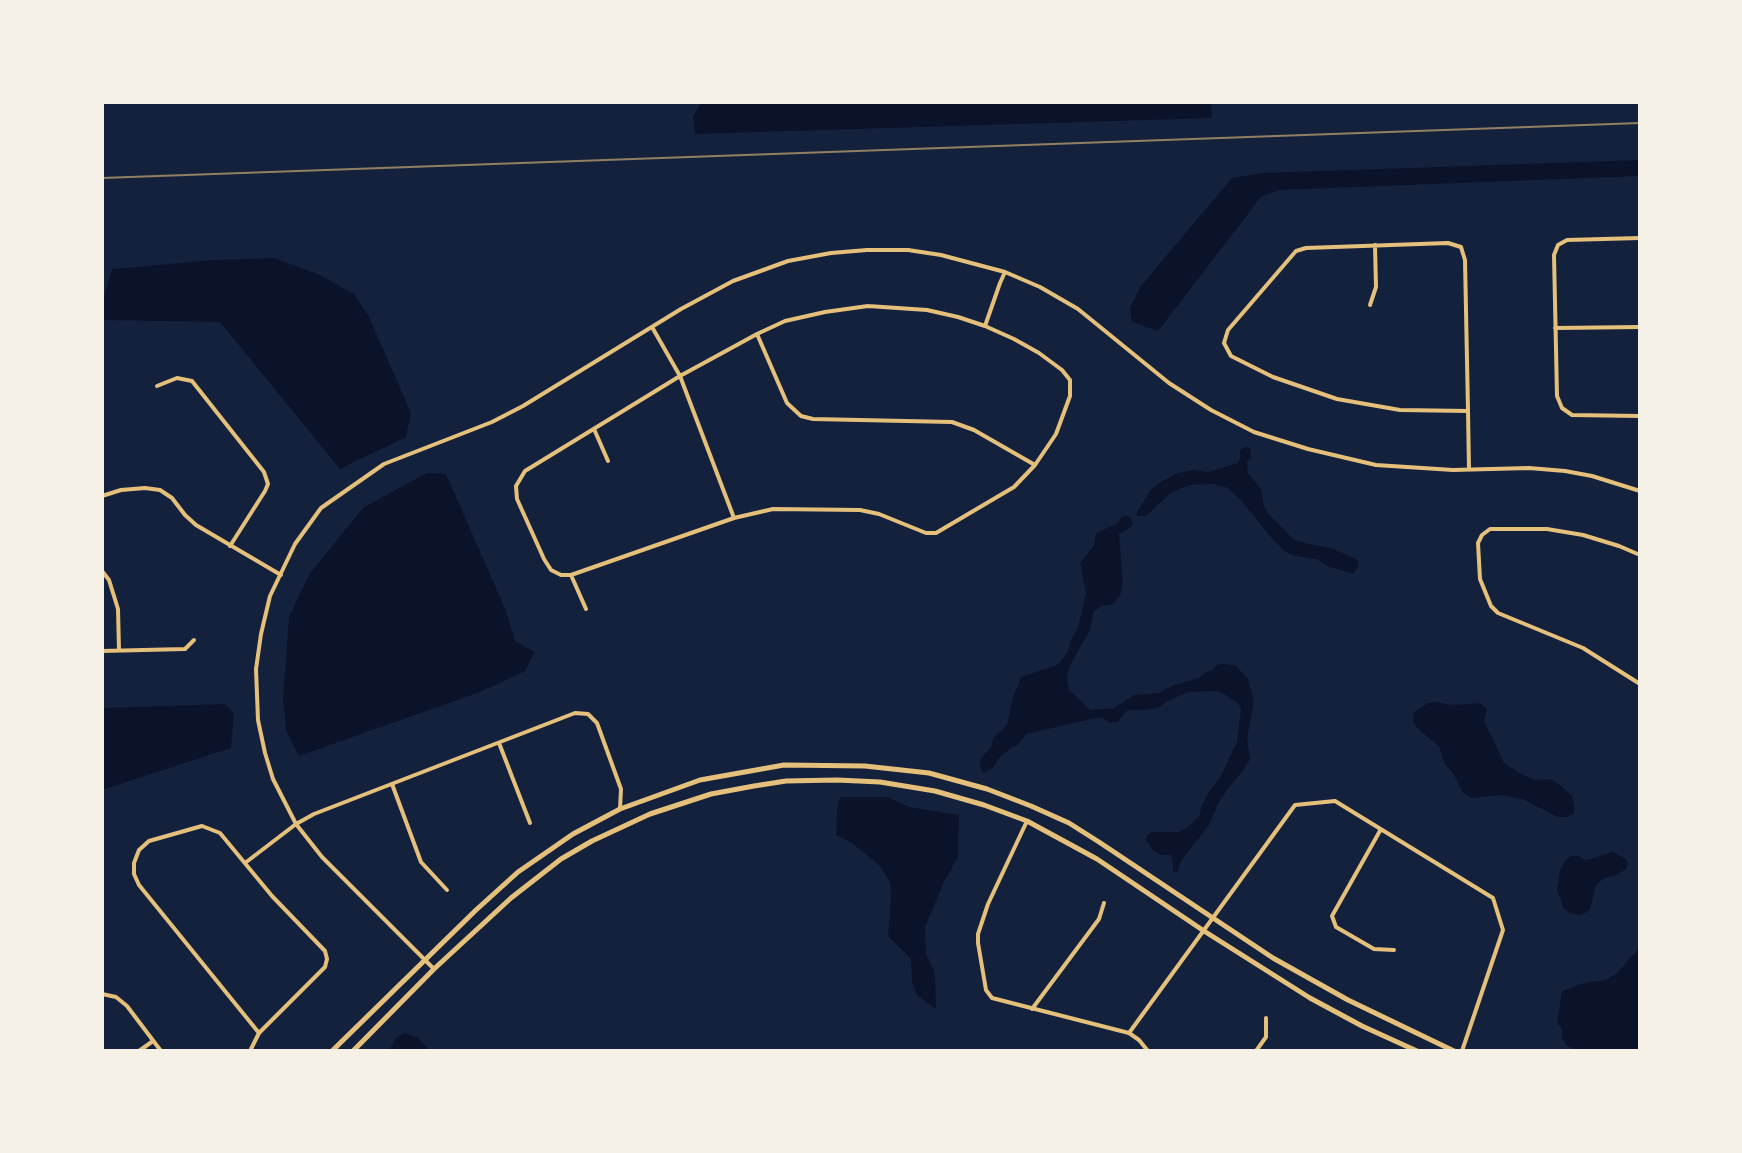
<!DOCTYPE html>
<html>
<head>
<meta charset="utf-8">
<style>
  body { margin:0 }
  #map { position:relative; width:1742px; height:1153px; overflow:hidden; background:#14213d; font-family:"Libre Baskerville",serif }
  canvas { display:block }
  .frame { position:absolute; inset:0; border:104px solid #f6f1e7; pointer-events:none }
</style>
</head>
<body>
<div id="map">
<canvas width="1742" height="1153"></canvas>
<div class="frame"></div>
</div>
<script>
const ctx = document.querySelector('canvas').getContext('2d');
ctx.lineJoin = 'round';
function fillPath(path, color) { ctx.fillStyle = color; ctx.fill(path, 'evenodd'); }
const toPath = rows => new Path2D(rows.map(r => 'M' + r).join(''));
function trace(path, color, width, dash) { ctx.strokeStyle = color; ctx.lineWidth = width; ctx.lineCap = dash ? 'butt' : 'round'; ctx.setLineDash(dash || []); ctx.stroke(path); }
const water = toPath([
  [701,102,1211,102,1212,118,695,134,693,117],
  [1640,160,1640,176,1279,190,1261,197,1158,331,1132,322,1130,308,1140,287,1232,178,1262,173],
  [274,258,320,275,354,294,369,317,411,413,406,437,340,469,220,322,104,320,103,300,112,269,214,260],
  [1247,447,1250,448,1251,452,1251,457,1247,462,1248,473,1261,489,1264,506,1268,513,1293,539,1305,543,1334,549,1358,560,1358,568,1352,574,1330,567,1316,559,1295,556,1286,552,1275,542,1241,500,1228,488,1214,484,1189,485,1171,493,1146,516,1137,516,1137,512,1151,489,1161,482,1175,474,1193,470,1209,472,1238,463,1240,458,1240,451,1243,448],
  [427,473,446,474,506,611,515,641,535,652,525,671,480,692,299,756,286,730,283,698,289,617,310,573,364,507],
  [1127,516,1130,517,1133,523,1130,528,1119,534,1123,581,1120,596,1113,604,1102,606,1094,611,1090,630,1069,667,1067,676,1069,690,1090,710,1114,708,1134,695,1159,693,1174,685,1199,678,1208,671,1213,670,1216,665,1224,664,1236,666,1248,679,1254,701,1247,738,1250,759,1244,769,1227,790,1218,804,1209,825,1183,858,1177,873,1173,872,1173,863,1171,855,1160,855,1153,850,1146,840,1147,835,1152,832,1179,832,1187,828,1200,815,1201,807,1208,793,1221,776,1237,742,1241,709,1238,703,1224,694,1216,691,1188,692,1168,701,1158,708,1145,710,1128,710,1123,715,1118,722,1110,723,1103,718,1091,719,1026,734,1017,746,1012,747,998,759,993,768,983,773,980,767,980,760,991,747,993,738,1007,725,1012,701,1021,677,1057,665,1067,653,1071,640,1078,627,1086,593,1080,563,1094,545,1096,533,1116,524,1122,517],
  [1437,702,1451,705,1480,703,1487,709,1484,721,1504,763,1521,774,1535,780,1550,779,1559,784,1572,796,1574,805,1574,813,1566,817,1558,817,1522,799,1501,795,1472,798,1463,793,1453,773,1445,765,1439,746,1419,730,1413,722,1414,712,1428,703],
  [225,704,234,713,231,748,102,790,102,708],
  [840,797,888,797,909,807,959,815,958,857,944,882,925,927,926,953,935,973,936,1009,917,995,912,982,911,959,888,936,891,900,890,882,880,866,852,843,836,835,837,811],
  [1613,852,1626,859,1628,863,1626,869,1617,875,1603,879,1596,885,1590,909,1585,913,1579,915,1570,913,1564,909,1557,890,1560,870,1566,859,1571,856,1579,856,1586,860],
  [1640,933,1640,1051,1582,1051,1567,1046,1562,1038,1562,1029,1557,1023,1562,991,1584,983,1606,980,1617,973,1639,948],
  [405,1033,418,1038,430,1051,389,1051,395,1039]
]);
const minor = toPath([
  [1640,238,1567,240,1558,245,1554,255,1557,396,1562,408,1572,415,1640,416],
  [1370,305,1376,287,1375,245],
  [868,306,927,310,958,317,985,326,1014,339,1039,353,1062,370,1070,380,1070,396,1056,434,1035,465,1014,487,936,533,926,533,879,514,860,510,773,509,734,518,571,575,561,575,551,570,544,559,517,499,516,486,525,471,680,376,757,334,785,321,825,312,868,306],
  [985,326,1000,283,1005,272],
  [652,327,680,376,734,518],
  [1555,328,1640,327],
  [757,334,787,403,801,416,813,419,952,422,974,430,1035,465],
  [157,386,177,378,192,381,264,472,268,484,265,491,230,546],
  [1468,411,1400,410,1337,399,1273,377,1231,356,1224,343,1228,330,1296,251,1306,248,1448,243,1461,247,1465,260,1468,411,1469,469],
  [594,429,608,461],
  [102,496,121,490,145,488,160,490,172,498,185,515,196,525,281,575],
  [1640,555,1619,546,1583,535,1547,529,1490,529,1482,535,1478,543,1480,579,1491,606,1498,613,1583,648,1640,684],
  [102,571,109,580,118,609,119,650],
  [571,575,586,609],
  [102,651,185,649,194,640],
  [499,743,530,823],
  [392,784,421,862,447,890],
  [1027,821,988,904,978,934,978,943,986,990,992,998,1129,1033,1139,1040,1148,1051],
  [1381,829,1332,916,1336,927,1374,949,1394,950],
  [245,863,296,824,314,814,575,713,588,714,597,723,621,789,620,809],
  [434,969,322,857,296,824,273,779,265,753,258,720,256,669,261,634,270,596,295,544,321,508,384,464,492,422,523,406,681,309,733,281,788,261,831,253,867,250,908,250,941,255,1005,272,1040,287,1078,309,1169,383,1211,410,1254,432,1308,449,1376,465,1453,470,1529,468,1565,471,1592,476,1640,491],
  [102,994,116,997,127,1006,161,1051],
  [1032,1009,1099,919,1104,903],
  [1129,1033,1295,805,1335,801,1493,898,1503,930,1462,1051],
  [139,1051,153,1041],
  [250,1051,259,1033,325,967,327,959,325,951,272,896,220,833,202,826,149,841,139,850,134,863,134,874,139,885,259,1033],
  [1256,1051,1266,1037,1266,1018]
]);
const tertiary = toPath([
  [332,1051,476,910,518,872,573,834,620,809,700,780,784,765,865,766,929,773,987,789,1031,806,1069,823,1099,842,1273,958,1348,1000,1454,1051],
  [353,1051,434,969,511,898,561,859,592,841,650,814,711,794,754,786,786,781,837,780,880,782,935,791,984,805,1027,821,1097,859,1204,931,1310,998,1362,1026,1417,1051]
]);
const rail = toPath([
  [102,178,1640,123]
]);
fillPath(water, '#0b132b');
trace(minor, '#e5c07b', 4);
trace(tertiary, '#e5c07b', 5);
trace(rail, '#918062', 2);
</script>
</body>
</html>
